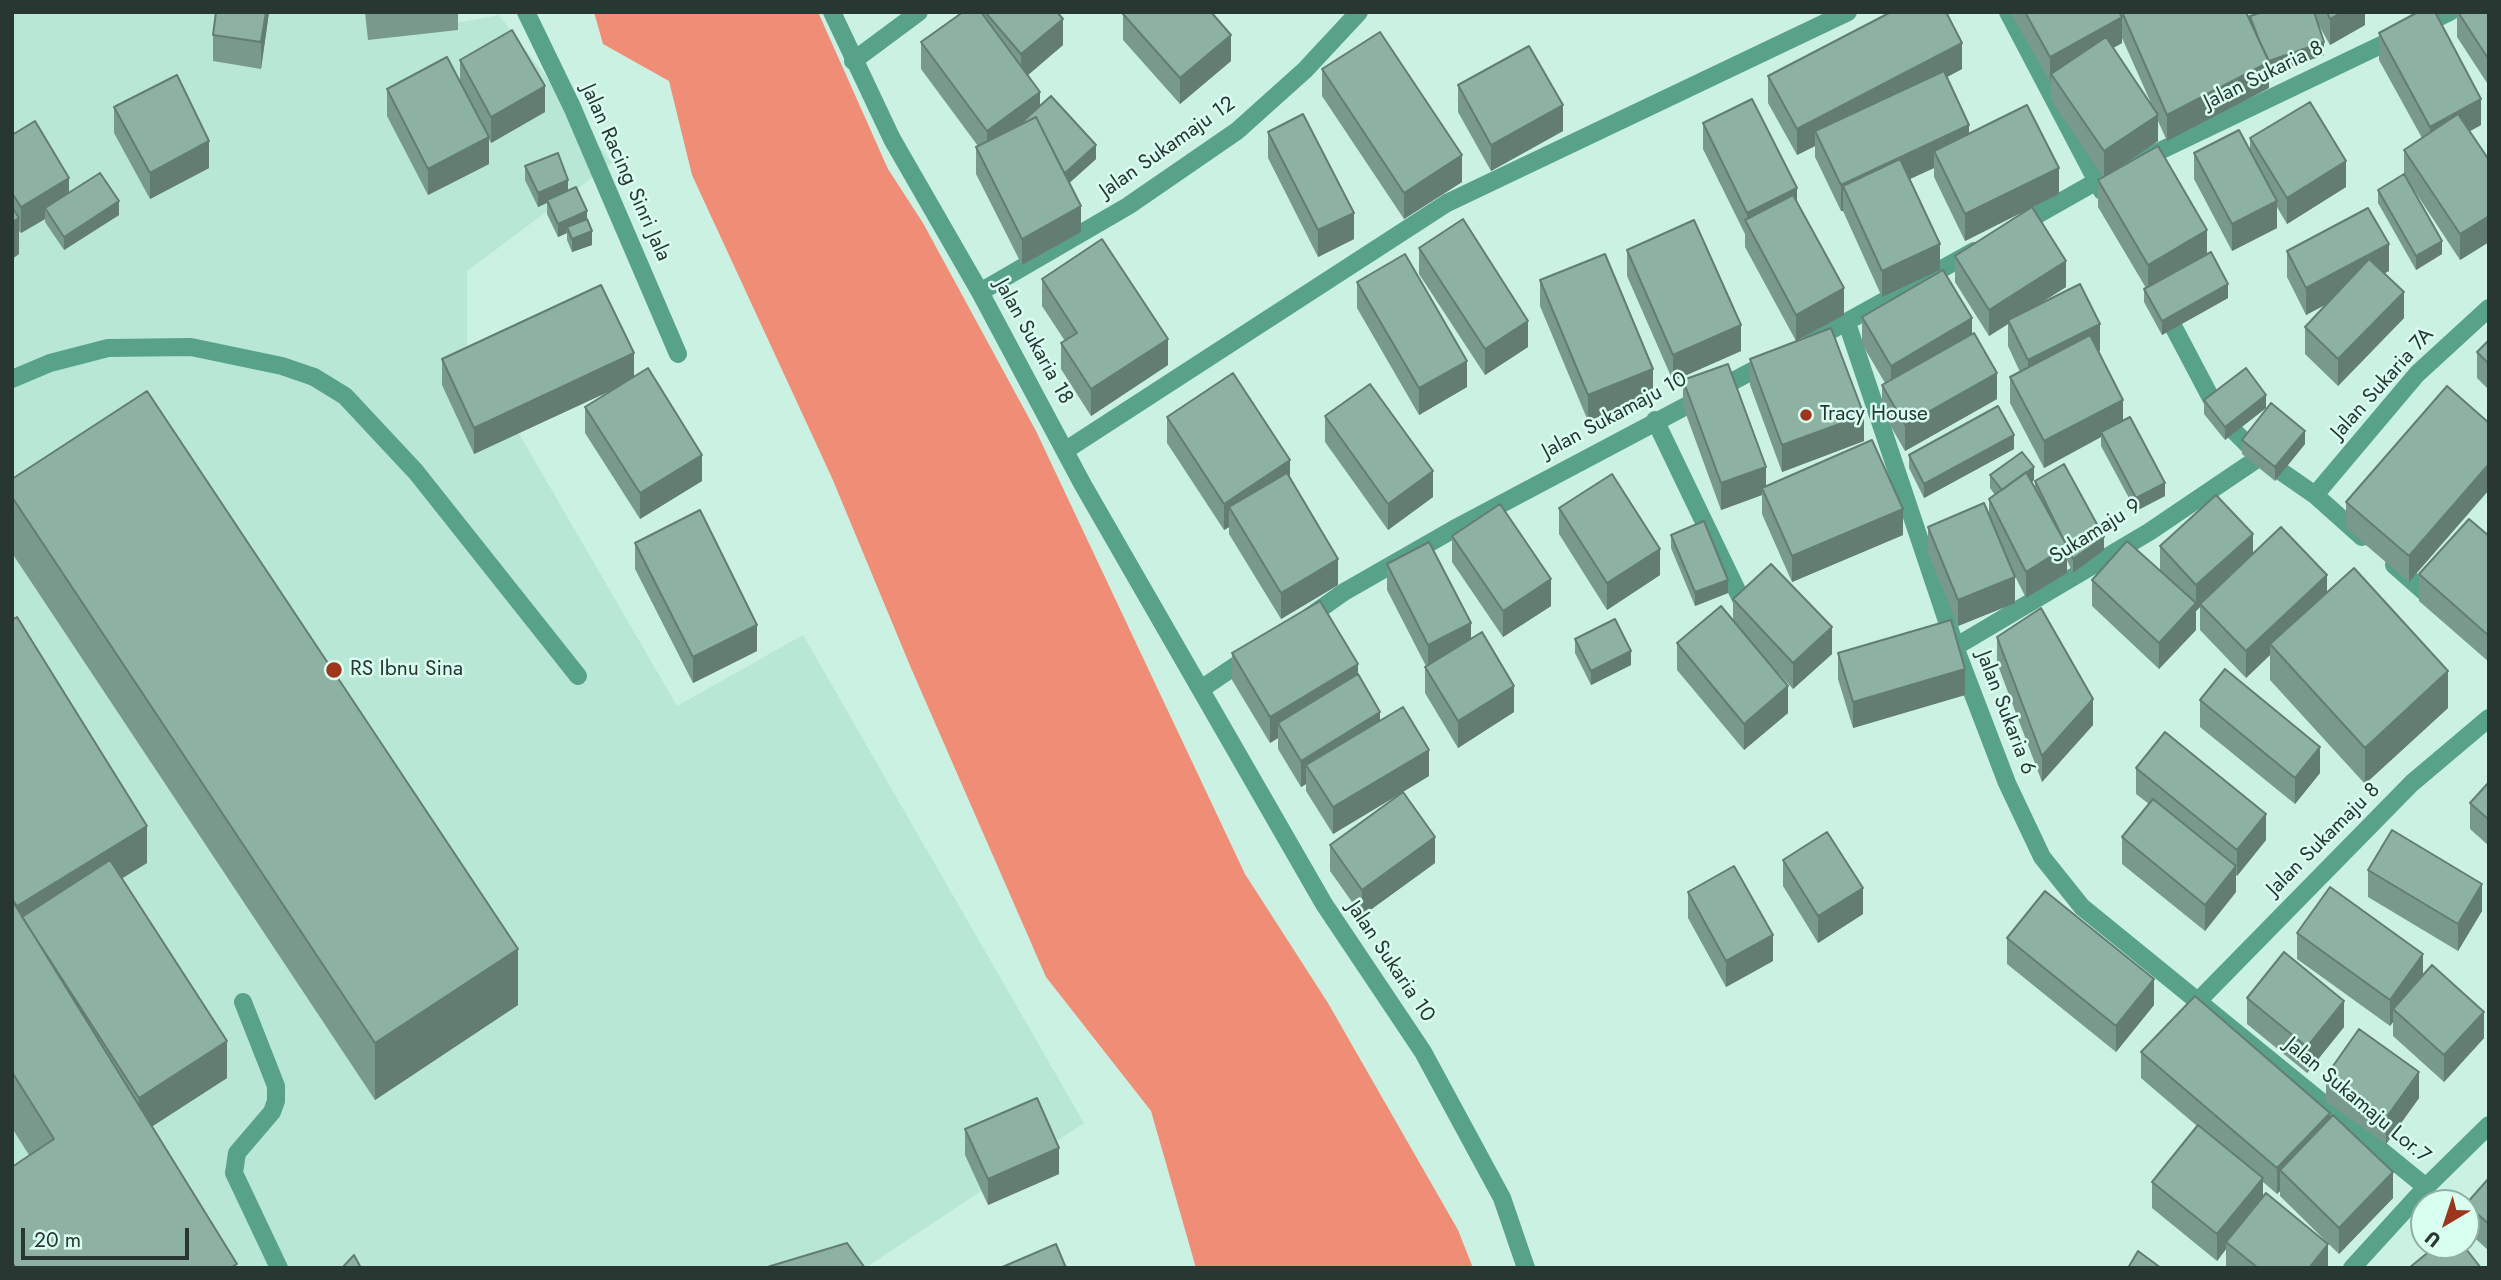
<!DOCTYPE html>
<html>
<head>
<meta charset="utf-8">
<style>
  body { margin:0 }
  #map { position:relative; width:2501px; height:1280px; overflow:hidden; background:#cbf1e3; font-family:Jost,sans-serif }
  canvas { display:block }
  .frame { position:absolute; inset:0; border:14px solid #283732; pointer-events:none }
  .north { position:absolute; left:2410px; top:1189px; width:70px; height:70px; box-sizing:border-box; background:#d8fff0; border:2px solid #92afa4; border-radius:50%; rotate:219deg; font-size:19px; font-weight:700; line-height:28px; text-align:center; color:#283732 }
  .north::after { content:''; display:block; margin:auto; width:24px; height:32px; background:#9e351d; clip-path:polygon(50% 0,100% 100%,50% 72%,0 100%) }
  .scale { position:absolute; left:21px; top:1228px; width:168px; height:32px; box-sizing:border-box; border:4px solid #283732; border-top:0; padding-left:9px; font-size:21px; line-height:24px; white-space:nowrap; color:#283732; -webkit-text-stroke:5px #d8fff0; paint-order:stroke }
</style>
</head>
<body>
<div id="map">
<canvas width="2501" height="1280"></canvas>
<div class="frame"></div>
<div class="north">U</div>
<div class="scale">20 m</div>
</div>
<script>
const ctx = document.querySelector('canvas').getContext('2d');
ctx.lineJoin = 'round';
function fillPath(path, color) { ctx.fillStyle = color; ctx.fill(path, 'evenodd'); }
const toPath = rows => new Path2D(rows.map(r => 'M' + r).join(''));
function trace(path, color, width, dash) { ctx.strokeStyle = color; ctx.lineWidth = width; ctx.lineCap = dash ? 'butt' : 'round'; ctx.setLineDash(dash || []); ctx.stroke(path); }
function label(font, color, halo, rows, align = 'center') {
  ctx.font = font + ' Jost,sans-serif'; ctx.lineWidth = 5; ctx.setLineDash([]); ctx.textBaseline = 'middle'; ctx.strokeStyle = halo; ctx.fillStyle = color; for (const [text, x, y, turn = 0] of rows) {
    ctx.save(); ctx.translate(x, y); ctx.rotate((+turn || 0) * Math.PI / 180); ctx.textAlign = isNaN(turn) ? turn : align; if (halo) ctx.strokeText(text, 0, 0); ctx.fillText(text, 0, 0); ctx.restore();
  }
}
const built = toPath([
  [12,12,370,12,370,39,499,15,612,163,467,271,467,344,677,706,803,635,1084,1123,865,1268,12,1268]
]);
const water = toPath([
  [594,12,818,12,888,169,923,223,1036,431,1245,874,1328,1003,1458,1230,1473,1268,1196,1268,1151,1111,1046,977,911,668,832,478,692,175,669,81,603,44]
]);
const minor = toPath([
  [526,12,572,107,678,354],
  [832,12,892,139,980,292,1083,485,1324,904,1423,1052,1502,1198,1526,1268],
  [2008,12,2102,191],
  [853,61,919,12],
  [2016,227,2097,181,2450,12],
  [980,292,1128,206,1237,131,1305,70,1359,12],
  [2164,309,2212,400,2233,430,2260,457,2315,495,2362,537],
  [1847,323,1954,642],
  [1812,341,1974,251],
  [12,379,50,363,108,348,191,347,282,366,314,377,345,396,416,472,578,676],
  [1655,420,1743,603],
  [1066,450,1447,203,1848,12],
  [2260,457,2149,532,1955,647,2007,783,2042,857,2082,907,2426,1187,2489,1125],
  [2315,495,2417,374,2489,308],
  [2394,565,2436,602],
  [1306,619,1344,592,1454,529,1771,361],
  [1201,689,1250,656],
  [2198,1001,2412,783,2489,718],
  [243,1002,276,1086,276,1101,272,1112,237,1153,234,1173,279,1268],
  [2352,1268,2426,1187]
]);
const wall = toPath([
  [216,12,269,12,261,69,213,61,213,35],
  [365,12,458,12,458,30,368,40],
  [963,12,1057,12,1063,45,1028,75,1040,106,1096,159,1069,183,1081,232,1022,265,976,174,976,147,978,146,921,69,921,42],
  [2010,12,2119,12,2122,43,2113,48,2151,103,2122,38,2122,12,2250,22,2250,16,2263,12,2365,12,2365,25,2330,45,2317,22,2324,55,2269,74,2269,88,2167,141,2158,121,2158,141,2109,174,2207,254,2228,298,2162,335,2144,302,2144,289,2146,288,2098,207,2098,180,2103,177,2051,100,2051,83],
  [2457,12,2489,12,2489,86,2457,37],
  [1123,14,1231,61,1180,104,1123,40],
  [2379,33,2481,125,2470,131,2489,160,2489,242,2460,260,2412,187,2442,254,2416,270,2378,203,2378,190,2404,174,2404,150,2422,138,2379,60],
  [460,60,545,112,491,143,489,139,489,164,428,195,387,116,387,89,460,81],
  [1322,69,1462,182,1404,219,1322,96],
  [1962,69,1947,77,1969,133,2059,194,2033,207,2066,287,2036,306,2100,351,2098,351,2123,420,2165,496,2136,511,2101,446,2101,437,2044,468,2010,403,2010,377,2020,372,2008,346,2008,324,1989,336,1955,282,1955,256,2028,209,1965,241,1934,177,1934,168,1909,179,1940,270,1882,297,1843,211,1841,211,1815,157,1815,146,1797,155,1768,103,1768,76],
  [1458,85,1563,131,1491,171,1458,112],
  [114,107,209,168,150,199,114,133],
  [1703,123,1797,203,1844,315,1796,341,1745,247,1745,234,1703,149],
  [1268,132,1354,239,1318,257,1268,158],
  [12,135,69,193,119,215,64,250,45,222,45,219,21,233,19,231,19,254,12,259],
  [2250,138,2346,187,2287,224,2277,207,2277,228,2232,251,2194,179,2194,153,2250,152],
  [525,166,568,190,587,219,592,245,572,252,567,240,567,233,558,237,547,214,547,203,538,207,525,180],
  [1419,248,1528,347,1485,375,1419,274],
  [1627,250,1741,351,1673,381,1627,276],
  [2287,251,2389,271,2384,273,2404,318,2338,386,2305,354,2305,327,2328,303,2306,315,2287,277],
  [1042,279,1168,365,1091,416,1061,369,1061,343,1065,341,1042,306],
  [1540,280,1653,396,1588,421,1540,306],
  [1357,282,1467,387,1419,415,1357,308],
  [1862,317,1972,335,1997,399,1905,451,1882,411,1882,385,1885,383,1862,344],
  [2489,340,2489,390,2477,378,2477,352],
  [442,359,634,377,702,481,640,519,585,433,585,407,618,387,474,454,442,385],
  [1750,359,1864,441,1782,472,1750,385],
  [1683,380,1766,486,1903,535,1792,582,1762,514,1762,495,1721,510,1683,406],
  [2447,386,2409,582,2346,528,2346,502],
  [2204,400,2266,408,2225,440,2204,414],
  [1325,416,1433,497,1388,530,1325,442],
  [1167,417,1290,479,1338,585,1281,619,1229,534,1229,527,1224,530,1167,443],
  [2242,440,2305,444,2275,481,2242,454],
  [2014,449,1924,498,1909,468,1909,455],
  [1990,475,2034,480,2032,482,2035,487,2035,481,2104,550,2073,573,2067,560,2067,573,2026,598,2012,570,2015,603,1958,626,1928,553,1928,527,1989,515,1989,499,1995,495,1990,488],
  [12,479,518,1005,375,1100,12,553],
  [1559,508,1660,575,1607,610,1559,534],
  [1671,535,1728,593,1695,606,1671,548],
  [1452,536,1551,606,1503,637,1452,562],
  [2489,536,2489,662,2419,601,2419,574],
  [635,543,757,651,693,683,635,569],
  [2160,546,2253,554,2327,592,2448,708,2365,784,2270,680,2270,655,2246,678,2200,630,2200,607,2196,611,2196,610,2196,630,2159,669,2092,606,2092,580,2160,571],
  [1387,564,1471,639,1514,712,1458,748,1425,693,1425,667,1426,666,1387,590],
  [1733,599,1832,654,1793,689,1771,665,1788,713,1744,750,1677,670,1677,643,1733,620],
  [12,620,147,863,122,878,227,1078,152,1126,237,1268,12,1268,12,1167,29,1155,12,1128],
  [1997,637,2093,725,2042,782,1997,663],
  [1575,639,1631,665,1591,685,1575,653],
  [1232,653,1358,675,1380,720,1429,776,1403,792,1435,863,1362,916,1330,871,1330,845,1400,794,1333,834,1306,791,1306,784,1301,787,1278,749,1278,738,1270,743,1232,680],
  [1838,653,1965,695,1853,728,1838,679],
  [2200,700,2320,773,2295,804,2200,727],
  [2136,768,2266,840,2237,876,2236,875,2236,892,2205,931,2122,864,2122,837,2149,804,2136,794],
  [2489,782,2489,846,2470,829,2470,803],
  [1783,860,1863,914,1818,943,1783,886],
  [2368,870,2482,911,2458,951,2368,897],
  [1688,892,1773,961,1726,987,1688,918],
  [2297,933,2423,976,2484,1038,2444,1082,2393,1036,2393,1022,2390,1026,2297,959],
  [2007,938,2154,1005,2116,1052,2007,964],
  [2247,998,2344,1027,2307,1073,2247,1024],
  [2141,1052,2330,1118,2393,1198,2339,1254,2280,1196,2280,1191,2277,1194,2263,1182,2263,1197,2328,1268,2226,1268,2226,1249,2217,1261,2152,1208,2152,1182,2197,1126,2141,1078],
  [2326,1076,2419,1098,2386,1144,2326,1102],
  [965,1129,1059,1174,988,1205,965,1155],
  [2489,1178,2489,1251,2466,1230,2466,1204]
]);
const shadedWall = toPath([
  [266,12,269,12,261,69,261,42],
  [2342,12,2365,12,2365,25,2330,45,2330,19],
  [2122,17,2122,43,2055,80,2051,74,2050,83,2050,57],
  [1063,19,1063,45,1021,81,1021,54],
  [1231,35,1231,61,1180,104,1180,78],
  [2324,42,2324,55,2269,74,2269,88,2167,141,2167,115,2266,62],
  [1962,43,1962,69,1821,143,1815,131,1815,146,1797,155,1797,129],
  [545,86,545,112,491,143,491,117],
  [1040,92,1040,118,1021,123,1021,132,987,157,987,131],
  [2481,99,2481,125,2430,153,2430,127],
  [1563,105,1563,131,1491,171,1491,145],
  [2158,115,2158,141,2104,178,2104,151],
  [1969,125,1969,151,1934,151,1934,168,1852,206,1843,186,1843,211,1841,211,1841,185],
  [489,137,489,164,428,195,428,169],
  [209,141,209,168,150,199,150,173],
  [1096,145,1096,159,1065,187,1065,173],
  [1462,155,1462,182,1404,219,1404,193],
  [2346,161,2346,187,2287,224,2287,198],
  [2059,168,2059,194,1965,241,1965,214],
  [69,178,69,204,45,208,45,219,21,233,21,207],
  [568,180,568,193,538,207,538,193],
  [1797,188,1797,214,1747,225,1747,213],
  [119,201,119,215,64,250,64,237],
  [2277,201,2277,228,2232,251,2232,224],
  [1081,206,1081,232,1022,265,1022,239],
  [587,211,587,225,567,227,567,233,558,237,558,224],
  [1354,213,1354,239,1318,257,1318,230],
  [2489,216,2489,242,2460,260,2460,234],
  [19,218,19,254,12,259,12,222],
  [2207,230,2207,256,2148,291,2148,265],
  [592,231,592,245,572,252,572,239],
  [2442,241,2442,254,2416,270,2416,256],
  [1940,244,1940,270,1882,297,1882,271],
  [2389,244,2389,271,2306,315,2306,288],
  [2066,261,2066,287,2009,323,2008,320,2008,324,1989,336,1989,310],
  [2228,284,2228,298,2162,335,2162,321],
  [1844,288,1844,315,1796,341,1796,315],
  [2404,292,2404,318,2338,386,2338,359],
  [1972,318,1972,345,1891,392,1891,366],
  [1528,321,1528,347,1485,375,1485,349],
  [2100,324,2100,351,2028,386,2028,360],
  [1741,325,1741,351,1673,381,1673,355],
  [1168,339,1168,365,1091,416,1091,389],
  [634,353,634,380,474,454,474,428],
  [1467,361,1467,387,1419,415,1419,388],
  [1653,369,1653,396,1588,421,1588,395],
  [1997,373,1997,399,1905,451,1905,425],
  [2266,395,2266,408,2225,440,2225,427],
  [2123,400,2123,426,2101,432,2101,437,2044,468,2044,441],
  [1864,415,1864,441,1782,472,1782,445],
  [2305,431,2305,444,2275,481,2275,467],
  [2014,435,2014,449,1924,498,1924,484],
  [702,455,702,481,640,519,640,493],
  [1290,460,1290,487,1229,507,1229,527,1224,530,1224,504],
  [2489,464,2489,490,2409,582,2409,556],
  [1766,467,1766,493,1762,488,1762,495,1721,510,1721,483],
  [2034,467,2034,480,2002,504,2002,490],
  [1433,471,1433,497,1388,530,1388,504],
  [2165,483,2165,496,2136,511,2136,498],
  [1903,509,1903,535,1792,582,1792,556],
  [2253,534,2253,560,2200,604,2200,607,2196,611,2196,585],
  [2104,537,2104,550,2073,573,2073,559],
  [2067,546,2067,573,2026,598,2026,572],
  [1660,549,1660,575,1607,610,1607,583],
  [1338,559,1338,585,1281,619,1281,593],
  [2327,575,2327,601,2270,644,2270,655,2246,678,2246,651],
  [2015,577,2015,603,1958,626,1958,600],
  [1551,579,1551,606,1503,637,1503,611],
  [1728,580,1728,593,1695,606,1695,592],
  [2196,603,2196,630,2159,669,2159,643],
  [1471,623,1471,649,1428,671,1428,645],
  [757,625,757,651,693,683,693,657],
  [1832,627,1832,654,1793,689,1793,663],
  [1631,651,1631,665,1591,685,1591,671],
  [1358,664,1358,690,1278,723,1278,738,1270,743,1270,717],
  [1965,669,1965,695,1853,728,1853,702],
  [2448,671,2448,708,2365,784,2365,748],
  [1514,686,1514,712,1458,748,1458,721],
  [1788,686,1788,713,1744,750,1744,724],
  [2093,699,2093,725,2042,782,2042,756],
  [1380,712,1380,738,1306,765,1306,784,1301,787,1301,761],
  [2320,747,2320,773,2295,804,2295,778],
  [1429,750,1429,776,1333,834,1333,807],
  [2266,814,2266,840,2237,876,2237,850],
  [147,826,147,863,17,943,17,906],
  [1435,837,1435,863,1362,916,1362,890],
  [2236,866,2236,892,2205,931,2205,905],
  [2482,884,2482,911,2458,951,2458,924],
  [1863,888,1863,914,1818,943,1818,916],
  [1773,935,1773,961,1726,987,1726,961],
  [518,949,518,1005,375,1100,375,1043],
  [2423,954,2423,980,2393,1009,2393,1022,2390,1026,2390,1000],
  [2154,979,2154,1005,2116,1052,2116,1026],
  [2344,1001,2344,1027,2307,1073,2307,1047],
  [2484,1012,2484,1038,2444,1082,2444,1055],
  [227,1041,227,1078,139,1135,139,1098],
  [2419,1072,2419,1098,2386,1144,2386,1118],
  [2330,1113,2330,1139,2280,1170,2280,1191,2277,1194,2277,1168],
  [1059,1148,1059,1174,988,1205,988,1179],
  [2393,1172,2393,1198,2339,1254,2339,1228],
  [2263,1178,2263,1204,2226,1242,2226,1249,2217,1261,2217,1234],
  [2328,1244,2328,1268,2309,1268]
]);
const building = toPath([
  [216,12,266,12,261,42,213,35,216,12],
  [963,12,981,12,1040,92,987,131,921,42,963,12],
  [985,12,1057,12,1063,19,1021,54,985,12],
  [1125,12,1211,12,1231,35,1180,78,1123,14,1125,12],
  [1891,12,1946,12,1962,43,1797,129,1768,76,1891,12],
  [2025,12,2119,12,2122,17,2050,57,2025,12],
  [2122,12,2246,12,2269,62,2167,115,2122,12],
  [2263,12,2314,12,2324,42,2269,61,2259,40,2250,16,2263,12],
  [2327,12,2342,12,2330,19,2327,12],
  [2418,12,2435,12,2481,99,2430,127,2379,33,2418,12],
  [2458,12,2489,12,2489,60,2458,12],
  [512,30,545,86,491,117,460,60,512,30],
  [1380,32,1462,155,1404,193,1322,69,1380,32],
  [2106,37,2158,115,2104,151,2051,74,2106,37],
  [1529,46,1563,105,1491,145,1458,85,1529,46],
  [447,57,489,137,428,169,387,89,447,57],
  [1944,71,1969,125,1841,185,1815,131,1944,71],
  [177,75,209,141,150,173,114,107,177,75],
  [1051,96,1096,145,1065,173,1062,169,1036,117,1022,124,1021,123,1051,96],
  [1752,99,1797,188,1747,213,1703,123,1752,99],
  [2310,102,2346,161,2287,198,2250,138,2310,102],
  [2027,105,2059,168,1965,214,1934,151,2027,105],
  [1303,114,1354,213,1318,230,1268,132,1303,114],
  [2458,114,2489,160,2489,216,2460,234,2404,150,2458,114],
  [1036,117,1081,206,1022,239,976,147,1036,117],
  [35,121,69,178,21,207,12,193,12,135,35,121],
  [2239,130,2277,201,2232,224,2194,153,2239,130],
  [2158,146,2207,230,2148,265,2098,180,2158,146],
  [558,153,568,180,538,193,525,166,558,153],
  [1900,159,1940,244,1882,271,1843,186,1900,159],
  [100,173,119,201,64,237,45,208,100,173],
  [2404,174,2442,241,2416,256,2378,190,2404,174],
  [576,187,587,211,558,224,547,200,576,187],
  [1793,195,1844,288,1796,315,1745,220,1793,195],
  [12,207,19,218,12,222,12,207],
  [2032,207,2066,261,1989,310,1955,256,2032,207],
  [2368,208,2389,244,2306,288,2287,251,2368,208],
  [587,219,592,231,572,239,567,227,587,219],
  [1463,219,1528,321,1485,349,1419,248,1463,219],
  [1694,220,1741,325,1673,355,1627,250,1694,220],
  [1102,239,1168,339,1091,389,1061,343,1077,333,1042,279,1102,239],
  [2211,252,2228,284,2162,321,2144,289,2211,252],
  [1405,254,1467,361,1419,388,1357,282,1405,254],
  [1605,254,1653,369,1588,395,1540,280,1605,254],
  [2369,259,2404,292,2338,359,2305,327,2369,259],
  [1943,270,1972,318,1891,366,1862,317,1943,270],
  [2080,284,2100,324,2028,360,2008,320,2080,284],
  [601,285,634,353,474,428,442,359,601,285],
  [1831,328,1864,415,1782,445,1750,359,1831,328],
  [1974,333,1997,373,1905,425,1882,385,1974,333],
  [2090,335,2123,400,2044,441,2010,377,2090,335],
  [2489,340,2489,364,2477,352,2489,340],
  [1728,364,1766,467,1721,483,1683,380,1728,364],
  [648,368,702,455,640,493,585,407,648,368],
  [2246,368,2266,395,2225,427,2204,400,2246,368],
  [1233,373,1290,460,1224,504,1167,417,1233,373],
  [1370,384,1433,471,1388,504,1325,416,1370,384],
  [2447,386,2489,423,2489,464,2409,556,2346,502,2447,386],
  [147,391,518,949,375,1043,12,497,12,479,147,391],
  [2271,403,2305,431,2275,467,2242,440,2271,403],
  [1998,406,2014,435,1924,484,1909,455,1998,406],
  [2130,417,2165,483,2136,498,2101,432,2130,417],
  [1872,440,1903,509,1792,556,1762,488,1872,440],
  [2022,452,2034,467,2002,490,1990,475,2022,452],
  [2064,464,2104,537,2073,559,2035,481,2064,464],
  [2026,472,2067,546,2026,572,1989,499,2026,472],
  [1287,473,1338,559,1281,593,1229,507,1287,473],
  [1612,474,1660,549,1607,583,1559,508,1612,474],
  [2216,495,2253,534,2196,585,2160,546,2216,495],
  [1984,503,2015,577,1958,600,1928,527,1984,503],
  [1500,504,1551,579,1503,611,1452,536,1500,504],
  [700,510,757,625,693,657,635,543,700,510],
  [2469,519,2489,536,2489,636,2419,574,2469,519],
  [1704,521,1728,580,1695,592,1671,535,1704,521],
  [2281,527,2327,575,2246,651,2200,604,2281,527],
  [2127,541,2196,603,2159,643,2092,580,2127,541],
  [1429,542,1471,623,1428,645,1387,564,1429,542],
  [1771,564,1832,627,1793,663,1733,599,1771,564],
  [2354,568,2448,671,2365,748,2270,644,2354,568],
  [1320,601,1358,664,1270,717,1232,653,1320,601],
  [1721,606,1788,686,1744,724,1677,643,1721,606],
  [2041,608,2093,699,2042,756,1997,637,2041,608],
  [17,617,147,826,17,906,12,899,12,620,17,617],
  [1615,619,1631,651,1591,671,1575,639,1615,619],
  [1951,620,1965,669,1853,702,1838,653,1951,620],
  [1482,632,1514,686,1458,721,1425,667,1482,632],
  [2225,669,2320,747,2295,778,2200,700,2225,669],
  [1358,674,1380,712,1301,761,1278,723,1358,674],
  [1403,707,1429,750,1333,807,1306,765,1403,707],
  [2165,732,2266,814,2237,850,2136,768,2165,732],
  [2489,782,2489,820,2470,803,2489,782],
  [1403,792,1435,837,1362,890,1330,845,1403,792],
  [2153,799,2236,866,2205,905,2122,837,2153,799],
  [2392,830,2482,884,2458,924,2368,870,2392,830],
  [1827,832,1863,888,1818,916,1783,860,1827,832],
  [110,860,227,1041,139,1098,22,917,110,860],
  [1734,866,1773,935,1726,961,1688,892,1734,866],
  [2330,887,2423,954,2390,1000,2297,933,2330,887],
  [2045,891,2154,979,2116,1026,2007,938,2045,891],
  [12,900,237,1264,230,1268,16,1268,12,1262,12,1167,54,1139,12,1072,12,900],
  [2284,952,2344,1001,2307,1047,2247,998,2284,952],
  [2432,965,2484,1012,2444,1055,2393,1009,2432,965],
  [2195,996,2330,1113,2277,1168,2141,1052,2195,996],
  [2359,1029,2419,1072,2386,1118,2326,1076,2359,1029],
  [1037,1098,1059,1148,988,1179,965,1129,1037,1098],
  [2333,1115,2393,1172,2339,1228,2280,1170,2333,1115],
  [2198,1125,2263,1178,2217,1234,2152,1182,2198,1125],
  [2489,1178,2489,1224,2466,1204,2489,1178],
  [2266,1193,2328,1244,2309,1268,2258,1268,2226,1242,2266,1193],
  [847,1243,865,1268,764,1268,847,1243],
  [1056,1244,1066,1268,1000,1268,1056,1244],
  [2437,1245,2463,1245,2481,1268,2409,1268,2437,1245],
  [2138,1251,2161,1268,2128,1268,2138,1251],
  [354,1255,361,1268,342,1268,354,1255]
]);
const markers = [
  [1806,415,7,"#9e351d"],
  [334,670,9,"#9e351d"]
];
const streetNames = [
  ["Jalan Sukaria 8",2264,76,-26],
  ["Jalan Sukamaju 12",1168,148,-35],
  ["Jalan Racing Sinri Jala",625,173,66],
  ["Jalan Sukaria 18",1033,342,61],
  ["Jalan Sukaria 7A",2383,384,-48],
  ["Jalan Sukamaju 10",1615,416,-28],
  ["Sukamaju 9",2096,532,-32],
  ["Jalan Sukaria 6",2005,713,69],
  ["Jalan Sukamaju 8",2324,840,-45],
  ["Jalan Sukaria 10",1390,962,56],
  ["Jalan Sukamaju Lor.7",2357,1101,40]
];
const poiNames = [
  ["Tracy House",1820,415],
  ["RS Ibnu Sina",350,670]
];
fillPath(built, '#b8e7d6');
fillPath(water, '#f08d76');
trace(minor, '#58a28a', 18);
fillPath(wall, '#79998d');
fillPath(shadedWall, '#637d73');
fillPath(building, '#8db2a4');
trace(building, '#637d73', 2);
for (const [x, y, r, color] of markers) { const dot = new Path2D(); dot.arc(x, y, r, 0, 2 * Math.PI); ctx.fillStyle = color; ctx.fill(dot); trace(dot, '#d8fff0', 2.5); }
label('21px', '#283732', '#d8fff0', streetNames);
label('21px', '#283732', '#d8fff0', poiNames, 'left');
</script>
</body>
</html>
